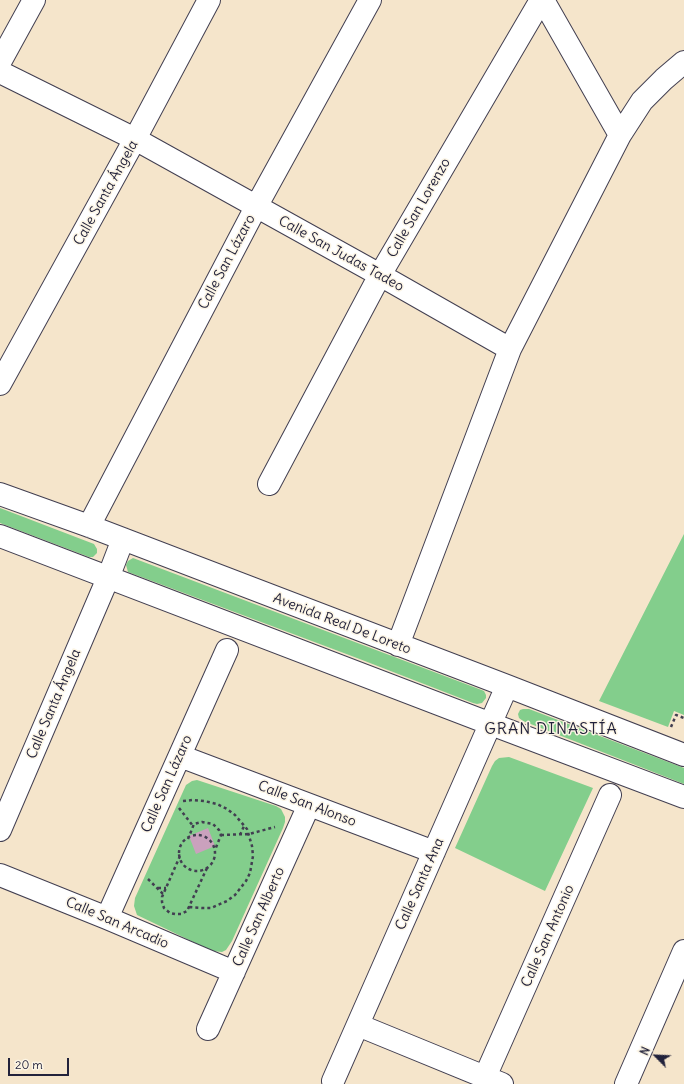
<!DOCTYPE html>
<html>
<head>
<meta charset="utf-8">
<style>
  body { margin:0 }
  #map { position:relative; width:684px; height:1084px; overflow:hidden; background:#f5e5cb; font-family:Delius,sans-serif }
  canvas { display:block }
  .north { position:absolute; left:636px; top:1036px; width:40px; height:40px; -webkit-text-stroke:3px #fcf5e5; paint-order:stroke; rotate:294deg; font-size:11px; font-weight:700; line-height:16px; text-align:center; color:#22223b }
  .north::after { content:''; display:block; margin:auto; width:14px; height:18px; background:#22223b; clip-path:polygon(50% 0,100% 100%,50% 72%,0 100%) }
  .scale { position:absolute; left:8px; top:1058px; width:61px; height:18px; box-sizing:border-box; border:2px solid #22223b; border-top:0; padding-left:5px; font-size:12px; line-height:14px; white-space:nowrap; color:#22223b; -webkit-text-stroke:3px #fcf5e5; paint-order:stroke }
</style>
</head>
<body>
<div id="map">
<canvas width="684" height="1084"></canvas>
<div class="north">N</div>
<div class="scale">20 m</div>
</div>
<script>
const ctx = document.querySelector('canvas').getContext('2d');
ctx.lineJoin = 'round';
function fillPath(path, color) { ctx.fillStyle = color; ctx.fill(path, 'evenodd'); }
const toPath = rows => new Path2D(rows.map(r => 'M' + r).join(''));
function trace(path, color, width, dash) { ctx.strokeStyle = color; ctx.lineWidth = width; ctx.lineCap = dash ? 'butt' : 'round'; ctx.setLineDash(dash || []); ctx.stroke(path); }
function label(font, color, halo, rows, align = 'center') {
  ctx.font = font + ' Delius,sans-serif'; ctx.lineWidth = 3; ctx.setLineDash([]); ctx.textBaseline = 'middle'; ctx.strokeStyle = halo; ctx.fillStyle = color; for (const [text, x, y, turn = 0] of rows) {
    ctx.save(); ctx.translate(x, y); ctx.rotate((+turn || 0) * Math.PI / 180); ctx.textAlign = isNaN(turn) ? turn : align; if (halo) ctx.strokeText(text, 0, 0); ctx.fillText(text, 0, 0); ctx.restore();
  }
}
const green = toPath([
  [0,508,94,544,97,549,97,553,93,557,89,557,0,523],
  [684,534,684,715,674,711,668,727,599,701],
  [133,558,479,689,484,691,486,695,486,698,482,703,477,704,473,703,357,658,128,572,126,565,128,561],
  [523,709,529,709,684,768,684,784,523,721,519,718,518,714,520,710],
  [509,757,593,788,545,891,455,848,492,766,495,761,499,758],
  [197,780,276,806,281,809,285,817,285,822,283,828,232,941,226,950,222,952,212,951,137,915,134,906,135,898,186,785,192,781]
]);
const building = toPath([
  [208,828,215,846,196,854,189,836]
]);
const path = toPath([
  [671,727,676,715,684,718],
  [183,801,193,800,204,801,217,804,227,809,235,815,247,829,252,846,253,856,250,873,246,881,235,895,227,901,211,908,203,908,189,907],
  [179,808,193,826],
  [221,835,249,834,275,827],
  [240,835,244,826],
  '179 853a18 18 0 1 1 36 0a18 18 0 1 1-36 0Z',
  [188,839,194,824,202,822,213,824,219,830,221,835,215,850],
  [180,856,162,897,162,902,164,908,170,913,175,914,181,914,187,911,207,868],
  [148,879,163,894],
  [158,888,166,888]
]);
const minor = toPath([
  [543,0,620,135],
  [0,62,34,0],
  [0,72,135,139,380,275,510,349],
  [0,384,135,139,209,0],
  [269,484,380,275,541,0],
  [0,494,89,526,507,686,684,755],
  [89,526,256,207,370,0],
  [0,536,491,724,684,797],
  [398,645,510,349,620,135,642,101,664,79,684,62],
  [180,756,434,852],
  [0,830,108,578,123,539],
  [0,875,107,918,234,972],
  [107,918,227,650],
  [358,1025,502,1084],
  [208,1029,309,805],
  [485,1077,610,795],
  [333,1081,507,686],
  [626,1084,684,951]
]);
const streetNames = [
  ["Calle Santa Ángela",106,193,-61],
  ["Calle San Lorenzo",419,208,-60],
  ["Calle San Judas Tadeo",341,254,29],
  ["Calle San Lázaro",227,262,-62],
  ["Avenida Real De Loreto",342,624,21],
  ["Calle Santa Ángela",54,704,-67],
  ["Calle San Lázaro",167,784,-66],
  ["Calle San Alonso",307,804,21],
  ["Calle Santa Ana",420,884,-66],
  ["Calle San Alberto",259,917,-66],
  ["Calle San Arcadio",117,923,23],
  ["Calle San Antonio",548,936,-66]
];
const quarterNames = [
  ["GRAN DINASTÍA",551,729]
];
fillPath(green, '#83ce8c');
fillPath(building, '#caa1bd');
trace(minor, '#423f51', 24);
trace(path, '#423f51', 2.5, [3, 3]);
trace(minor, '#fff', 22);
label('14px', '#22223b', '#fcf5e5', streetNames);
ctx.letterSpacing = '1px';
label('16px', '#22223b', '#fcf5e5', quarterNames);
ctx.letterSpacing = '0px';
</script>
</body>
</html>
